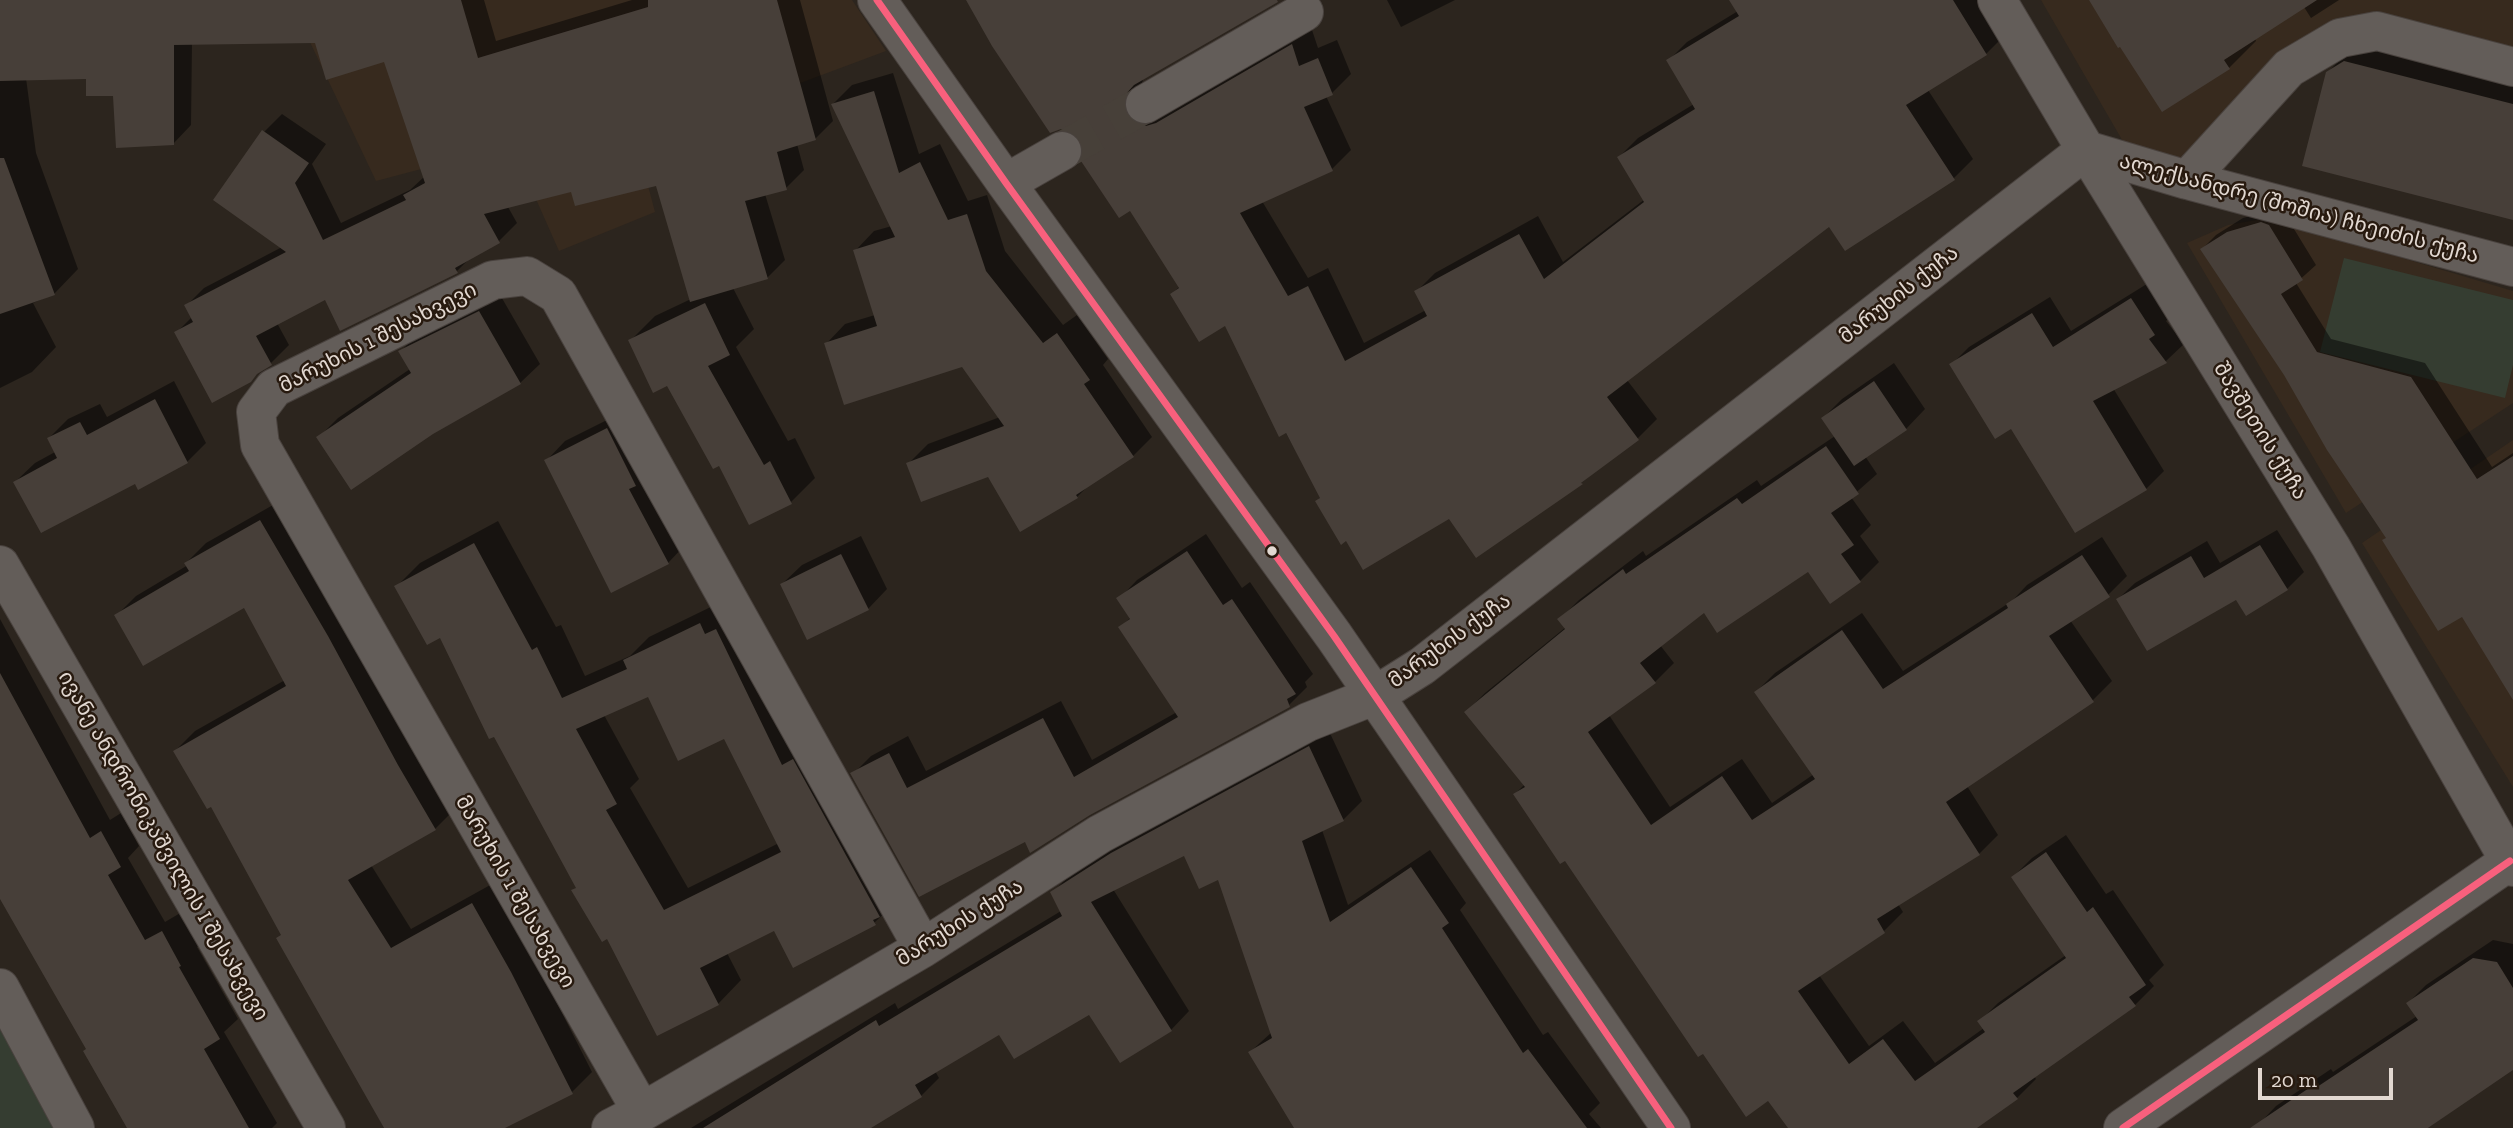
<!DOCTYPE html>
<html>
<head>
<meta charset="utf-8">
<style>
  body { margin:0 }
  #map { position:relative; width:2513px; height:1128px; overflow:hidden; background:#2c251e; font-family:"Zilla Slab",serif }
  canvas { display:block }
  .scale { position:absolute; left:2258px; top:1068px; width:135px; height:32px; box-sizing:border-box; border:4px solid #e2d8d1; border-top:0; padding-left:9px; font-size:21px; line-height:24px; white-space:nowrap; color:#e2d8d1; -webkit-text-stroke:5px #281a0f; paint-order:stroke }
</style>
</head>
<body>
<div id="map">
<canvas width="2513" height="1128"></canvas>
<div class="scale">20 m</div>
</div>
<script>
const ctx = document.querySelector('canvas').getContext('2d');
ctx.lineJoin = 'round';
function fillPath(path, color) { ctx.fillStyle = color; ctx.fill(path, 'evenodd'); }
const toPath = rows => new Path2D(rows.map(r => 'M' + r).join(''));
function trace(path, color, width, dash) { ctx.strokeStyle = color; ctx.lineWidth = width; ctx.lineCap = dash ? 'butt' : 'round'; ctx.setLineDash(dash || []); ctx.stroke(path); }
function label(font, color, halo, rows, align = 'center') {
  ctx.font = font + ' "Zilla Slab","Noto Sans Georgian",serif'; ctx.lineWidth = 5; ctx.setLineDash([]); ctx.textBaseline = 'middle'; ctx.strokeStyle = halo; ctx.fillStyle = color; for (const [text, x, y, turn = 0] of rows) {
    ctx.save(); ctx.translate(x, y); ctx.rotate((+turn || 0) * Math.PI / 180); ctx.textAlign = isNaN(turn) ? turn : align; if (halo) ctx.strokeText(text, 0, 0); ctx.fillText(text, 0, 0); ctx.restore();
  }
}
const commercial = toPath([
  [290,0,852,0,886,51,637,144,655,212,559,251,512,145,376,181],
  [2041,0,2513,0,2513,63,2340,38,2187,180,2132,157],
  [2268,218,2513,291,2513,403,2346,513,2187,243,2228,225],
  [2513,440,2513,787,2362,543]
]);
const green = toPath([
  [2344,258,2513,300,2513,365,2505,398,2320,352],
  [0,988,75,1128,0,1128]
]);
const shadow = toPath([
  [2,0,484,0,496,41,632,0,800,0,833,121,815,139,797,144,804,170,786,188,765,194,785,260,767,278,733,288,754,329,736,347,788,441,795,438,815,478,791,502,720,463,667,384,630,341,655,316,691,299,657,184,573,190,508,207,517,223,499,241,471,257,456,272,325,298,277,323,289,345,271,363,176,333,192,317,186,306,204,288,282,247,264,132,282,114,326,144,312,164,341,223,410,190,425,176,385,60,316,41,192,43,191,125,173,144,115,94,88,77,26,78,36,153,78,269,54,294,33,303,56,347,32,372,0,388,0,49],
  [968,0,1277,0,1143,78,1142,85,1311,27,1318,48,1337,40,1351,74,1332,93,1326,96,1351,150,1332,169,1262,201,1308,278,1328,268,1364,343,1426,310,1416,292,1435,273,1538,216,1563,262,1645,199,1619,157,1638,138,1694,104,1668,61,1687,42,1738,11,1731,0,1984,0,2005,35,1986,54,1928,90,1973,159,1954,178,1846,249,1830,224,1627,380,1657,419,1638,438,1581,483,1476,556,1450,517,1347,538,1317,501,1321,497,1226,324,1172,294,1180,286,1131,208,1086,150,1082,139],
  [1387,0,1455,0,1401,27],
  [2091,0,2339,0,2311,18,2304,7,2255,38,2256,41,2229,68],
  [2373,27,2513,48,2513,219,2328,72],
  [893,73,919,154,940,144,968,201,987,195,1005,251,1063,325,1077,315,1108,359,1103,365,1152,437,1133,456,1090,484,1077,497,989,475,908,464,928,444,1000,417,963,365,826,344,845,324,875,315,855,251,874,231,892,226,833,104,852,85],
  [2276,209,2283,211,2316,265,2296,283,2331,339,2425,363,2492,467,2513,453,2513,696,2463,615,2388,537,2286,374,2202,249,2216,235,2243,218],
  [2150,282,2172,316,2166,321,2184,344,2166,361,2113,388,2164,471,2146,489,2011,427,1951,365,1969,347,2050,297,2071,331],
  [499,293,540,364,520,383,318,438,338,418,410,369,401,351,420,332],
  [1894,363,1925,409,1906,429,1865,456,1877,474,1851,497,1871,525,1860,536,1879,562,1860,581,1808,569,1704,611,1660,645,1674,663,1655,682,1609,715,1670,807,1742,759,1772,803,1814,774,1756,692,1775,673,1862,613,1903,671,2012,601,2027,585,2102,537,2127,576,2108,595,2070,620,2112,681,2093,700,1967,786,1998,835,1979,854,1898,904,1903,912,1884,931,1819,975,1869,1046,1903,1021,1935,1063,1984,1028,1979,1022,1998,1003,2066,955,2013,877,2032,858,2066,835,2106,894,2113,890,2164,965,2149,980,2154,986,2135,1005,2034,1076,2036,1079,2017,1098,1974,1128,1790,1128,1769,1099,1566,858,1515,794,1525,784,1466,712,1485,693,1566,627,1560,619,1579,600,1643,551,1646,556,1757,480,1761,486,1835,436,1823,418,1842,399],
  [174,381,206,443,187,462,136,482,15,482,35,463,55,452,49,438,68,419,100,404,107,417],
  [627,410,687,543,668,563,546,461,565,441],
  [280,501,455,809,435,829,371,865,411,929,492,884,531,952,592,1072,572,1092,501,1128,384,1128,283,934,212,804,175,751,195,731,285,680,244,606,116,616,136,596,188,565,186,563,206,543],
  [498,521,556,627,561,625,585,676,630,656,649,637,723,601,898,900,874,923,775,929,727,953,741,980,718,1004,608,936,577,887,441,635,396,587,420,563],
  [648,695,725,737,779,843,688,888,630,788,639,779,604,715],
  [2277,530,2304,572,2287,589,2246,614,2236,597,2118,599,2135,583,2207,541,2220,563],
  [1206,534,1242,588,1250,582,1313,674,1305,682,1307,687,1289,705,1026,840,853,774,871,756,908,736,926,771,1061,701,1092,760,1177,712,1121,627,1131,617,1119,599,1137,580],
  [861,536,887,589,868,609,782,584,802,565],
  [0,619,110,820,121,813,139,846,128,858,165,922,182,912,200,945,197,947,238,1019,224,1032,277,1123,272,1128,129,1128,88,1049,0,896],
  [1328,729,1362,801,1343,820,1322,830,1348,905,1430,850,1466,903,1460,910,1543,1035,1548,1032,1600,1103,1589,1114,1601,1128,1296,1128,1250,1052,1272,1032,1219,878,1184,853,1113,889,1189,1011,1171,1030,1090,1012,1000,1032,935,1071,939,1078,921,1096,867,1128,691,1128,895,1003,898,1009,1061,911,1052,893,1071,874,1132,835],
  [2493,940,2513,944,2513,1068,2428,1128,2260,1128,2258,1125,2276,1106,2331,1069,2333,1072,2417,1016,2408,1003,2426,985]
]);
const building = toPath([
  [0,0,461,0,478,58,648,7,648,0,777,0,816,140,777,152,787,190,745,201,768,279,690,302,656,186,575,206,571,192,484,214,500,243,455,268,458,273,340,331,325,300,256,336,272,365,257,374,251,382,212,403,174,332,193,322,184,305,286,252,213,200,262,130,309,163,295,183,323,240,406,200,403,195,425,183,384,62,326,80,315,43,174,45,174,145,116,148,113,96,86,96,86,79,0,81],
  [966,0,1277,0,1278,2,1134,85,1126,94,1123,105,1126,114,1134,123,1146,126,1156,123,1292,44,1299,66,1318,58,1333,95,1304,107,1333,171,1240,213,1288,296,1308,286,1345,361,1427,316,1414,291,1519,234,1544,279,1644,202,1617,157,1695,109,1666,60,1739,16,1729,0,1953,0,1987,55,1906,105,1955,180,1845,251,1829,227,1607,397,1639,440,1581,483,1583,484,1476,558,1449,519,1363,570,1346,541,1341,545,1315,501,1320,498,1286,433,1279,437,1225,326,1199,342,1170,294,1179,288,1130,211,1119,218,1081,161,1084,150,1081,141,1074,133,1061,129,1050,133,992,46],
  [2089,0,2317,0,2224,60,2230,69,2162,112,2120,47,2118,48],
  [2344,61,2513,104,2513,220,2302,166,2326,72],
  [874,91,899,173,920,162,948,220,967,214,986,271,1043,343,1057,333,1090,380,1084,384,1134,457,1076,495,1078,498,1020,532,988,477,921,502,906,463,1004,426,962,367,844,405,824,343,877,326,853,250,895,237,831,104],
  [0,158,4,158,55,295,0,314],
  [2261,222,2269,225,2303,280,2281,294,2317,352,2411,377,2477,479,2513,456,2513,700,2462,617,2438,631,2382,540,2386,538,2327,450,2284,375,2200,249,2227,232],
  [2131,298,2155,335,2149,339,2167,363,2093,401,2147,490,2075,533,2011,429,1995,439,1949,364,2032,313,2053,347],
  [705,303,730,355,708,366,764,465,770,461,792,504,749,525,719,466,713,469,667,386,653,393,628,340],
  [479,311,521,384,433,434,351,490,316,437,411,373,398,351],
  [1874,381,1907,430,1854,466,1821,418],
  [155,399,188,463,138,490,135,484,41,533,13,482,57,458,47,438,80,422,87,435],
  [607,428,636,486,629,489,669,564,611,593,544,460],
  [1826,446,1859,494,1831,513,1854,545,1841,554,1861,582,1830,604,1808,572,1717,633,1704,613,1640,663,1656,683,1588,732,1651,825,1722,776,1752,820,1815,779,1754,692,1842,630,1883,689,2008,608,2006,604,2082,555,2110,597,2049,636,2094,702,1946,802,1980,855,1877,919,1885,933,1798,991,1849,1064,1883,1039,1915,1081,1985,1032,1977,1021,2066,958,2011,877,2046,852,2087,912,2093,907,2146,985,2129,997,2136,1006,2013,1093,2018,1099,1977,1128,1788,1128,1768,1101,1746,1117,1703,1054,1698,1057,1565,861,1560,864,1513,794,1525,787,1464,712,1565,629,1557,619,1623,569,1626,574,1737,498,1742,504],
  [260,520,328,636,398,765,436,830,348,880,391,948,472,903,511,972,573,1094,505,1128,384,1128,276,938,281,935,211,807,207,809,173,751,286,686,244,608,143,666,114,615,189,571,184,563],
  [474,543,532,650,537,647,562,698,627,669,623,660,700,623,705,634,716,629,782,765,793,759,880,917,873,920,876,925,793,968,774,931,700,968,719,1005,657,1036,607,939,602,942,571,890,576,888,494,737,489,739,440,638,427,645,394,586],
  [648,697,678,761,724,739,781,852,664,910,606,810,617,804,576,729],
  [2260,545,2288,590,2246,616,2236,600,2147,651,2116,599,2191,556,2204,578],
  [1187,551,1223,605,1232,599,1296,694,1287,699,1290,707,1090,815,1030,853,1025,842,919,897,850,773,889,753,907,788,1043,718,1074,777,1178,717,1118,627,1130,619,1116,598],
  [841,554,869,610,807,640,780,584],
  [0,673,90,838,101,831,121,867,108,875,145,940,162,931,181,966,179,967,220,1039,204,1049,249,1128,127,1128,83,1051,86,1049,0,899],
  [1309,746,1344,821,1302,841,1330,922,1411,867,1449,923,1442,928,1523,1053,1528,1049,1587,1128,1294,1128,1248,1052,1272,1038,1218,880,1199,889,1184,856,1091,902,1172,1031,1120,1063,1089,1015,1014,1059,999,1035,915,1085,922,1097,871,1128,703,1128,876,1020,879,1026,1062,916,1050,892,1111,853],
  [2473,958,2497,962,2513,988,2513,1070,2428,1128,2250,1128,2312,1086,2314,1089,2418,1020,2406,1003]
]);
const minorTunnel = toPath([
  [1062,151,1145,104]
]);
const minor = toPath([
  [877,0,1006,183,1334,636,1671,1128],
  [1997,0,2086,150,2331,547,2513,867],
  [1145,104,1304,12],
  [2086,150,2187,180,2513,267],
  [2187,180,2289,68,2340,38,2377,31,2513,67],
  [1006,183,1062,151],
  [0,565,326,1128],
  [0,988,75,1128],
  [642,1112,260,445,256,412,274,388,493,280,527,276,558,295,923,948],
  [611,1128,642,1112,923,948,1100,834,1308,722,1376,695,1422,666,2086,150],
  [2123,1128,2510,861]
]);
const bus1 = toPath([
  [877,0,1006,183,1334,636,1671,1128],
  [2123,1128,2510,861]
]);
const markers = [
  [1272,551,6,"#e2d8d1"]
];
const streetNames = [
  ["ალექსანდრე (შოშია) ჩხეიძის ქუჩა",2299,209,15],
  ["მარუხის ქუჩა",1899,295,-38],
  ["მარუხის 1 შესახვევი",378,338,-27],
  ["შავშეთის ქუჩა",2260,431,58],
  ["მარუხის ქუჩა",1450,641,-36],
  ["ივანე ანდრონიკაშვილის I შესახვევი",163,846,60],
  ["მარუხის 1 შესახვევი",515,892,60],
  ["მარუხის ქუჩა",960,923,-32]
];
fillPath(commercial, '#372a1e');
fillPath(green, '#353d31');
fillPath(shadow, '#0007');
fillPath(building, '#473f39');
trace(minorTunnel, '#474039', 38, [38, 19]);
trace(minor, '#49423e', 40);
trace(minor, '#635d59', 38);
trace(bus1, '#f8607d', 7);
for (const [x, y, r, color] of markers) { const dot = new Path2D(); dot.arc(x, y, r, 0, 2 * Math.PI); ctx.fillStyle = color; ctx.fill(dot); trace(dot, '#281a0f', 2.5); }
label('21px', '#e2d8d1', '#281a0f', streetNames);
</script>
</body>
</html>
